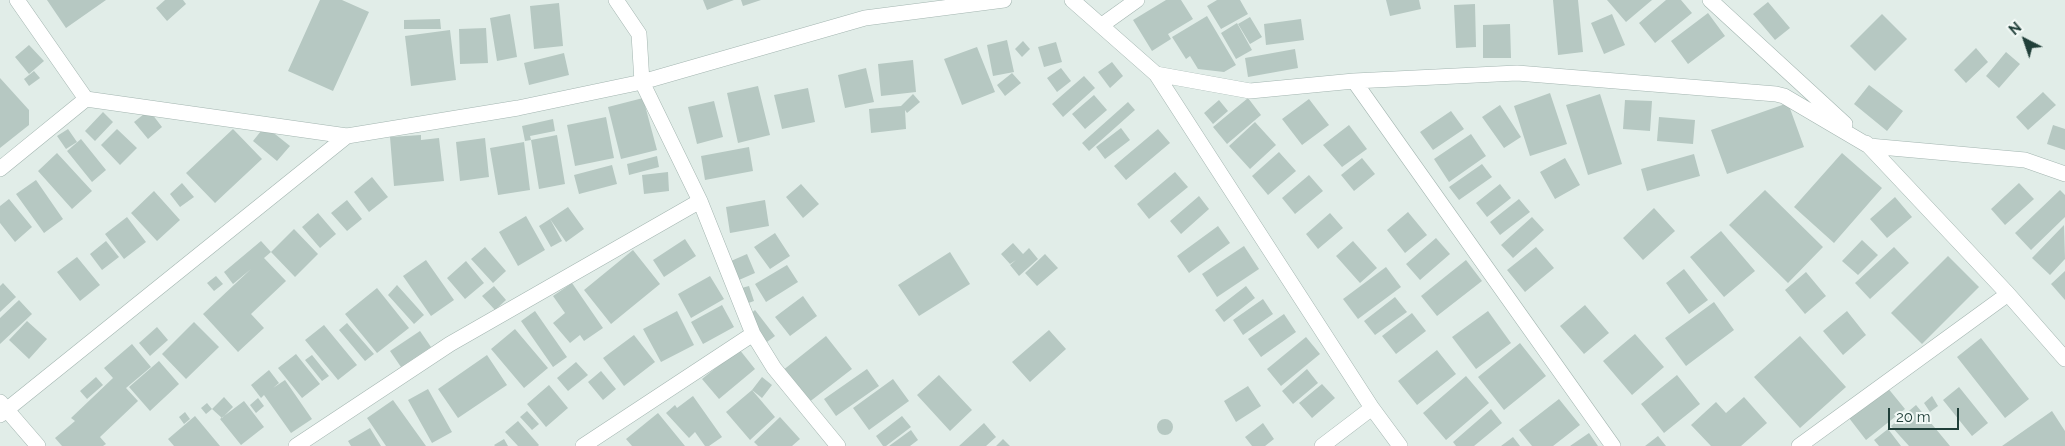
<!DOCTYPE html>
<html>
<head>
<meta charset="utf-8">
<style>
  body { margin:0 }
  #map { position:relative; width:2065px; height:446px; overflow:hidden; background:#e1ede8; font-family:Raleway,sans-serif }
  canvas { display:block }
  .north { position:absolute; left:2000px; top:15px; width:50px; height:50px; -webkit-text-stroke:4px #f2f9f6; paint-order:stroke; rotate:319deg; font-size:14px; font-weight:700; line-height:20px; text-align:center; color:#203f39 }
  .north::after { content:''; display:block; margin:auto; width:18px; height:22px; background:#203f39; clip-path:polygon(50% 0,100% 100%,50% 72%,0 100%) }
  .scale { position:absolute; left:1888px; top:408px; width:71px; height:22px; box-sizing:border-box; border:2px solid #203f39; border-top:0; padding-left:6px; font-size:15px; line-height:18px; white-space:nowrap; color:#203f39; -webkit-text-stroke:4px #f2f9f6; paint-order:stroke }
</style>
</head>
<body>
<div id="map">
<canvas width="2065" height="446"></canvas>
<div class="north">N</div>
<div class="scale">20 m</div>
</div>
<script>
const ctx = document.querySelector('canvas').getContext('2d');
ctx.lineJoin = 'round';
function fillPath(path, color) { ctx.fillStyle = color; ctx.fill(path, 'evenodd'); }
const toPath = rows => new Path2D(rows.map(r => 'M' + r).join(''));
function trace(path, color, width, dash) { ctx.strokeStyle = color; ctx.lineWidth = width; ctx.lineCap = dash ? 'butt' : 'round'; ctx.setLineDash(dash || []); ctx.stroke(path); }
const building = toPath([
  [47,0,106,0,66,28],
  [165,0,183,0,186,4,167,21,156,8],
  [320,0,342,0,369,12,333,91,288,71],
  [703,0,734,0,707,10],
  [741,0,761,0,743,6],
  [1166,0,1181,0,1193,19,1168,34,1171,39,1152,51,1133,20],
  [1217,0,1240,0,1248,14,1221,29,1207,6],
  [1386,0,1419,0,1421,9,1390,16],
  [1553,0,1578,0,1583,52,1558,55],
  [1607,0,1652,0,1626,22],
  [1666,0,1681,0,1692,13,1655,43,1639,23],
  [1768,2,1790,28,1775,40,1753,14],
  [559,3,563,46,534,49,530,6],
  [1475,4,1476,47,1456,48,1454,5],
  [1708,13,1725,36,1688,64,1671,41],
  [510,14,517,57,497,61,490,18],
  [1612,14,1625,45,1604,54,1591,23],
  [1882,14,1907,39,1875,71,1850,46],
  [1207,16,1236,65,1224,72,1198,69,1190,56,1186,59,1172,37],
  [1250,17,1262,37,1250,44,1238,24],
  [440,19,441,29,404,29,404,20],
  [1301,19,1304,40,1266,45,1264,24],
  [1237,23,1252,50,1236,59,1221,33],
  [1510,24,1511,58,1483,58,1483,25],
  [486,28,488,63,460,64,459,29],
  [450,30,456,80,411,86,405,36],
  [1007,40,1014,72,993,76,987,45],
  [1023,41,1030,49,1022,57,1015,49],
  [1056,42,1062,62,1044,67,1038,47],
  [29,45,44,61,29,74,15,57],
  [977,47,995,92,962,105,944,59],
  [1976,48,1988,62,1966,83,1954,70],
  [1295,49,1298,68,1248,77,1245,58],
  [2006,52,2020,64,1999,88,1986,76],
  [564,53,569,75,529,85,524,63],
  [913,60,916,92,881,96,878,64],
  [1112,62,1123,76,1110,88,1098,72],
  [866,68,874,102,845,108,838,75],
  [1061,68,1071,81,1057,92,1047,78],
  [34,71,40,78,29,86,24,79],
  [1012,73,1021,83,1005,96,997,85],
  [1084,76,1095,88,1063,117,1052,104],
  [0,78,29,110,29,125,0,148],
  [1869,85,1903,111,1887,131,1854,104],
  [758,86,770,135,738,143,727,93],
  [808,88,815,122,782,129,774,95],
  [2043,92,2056,105,2028,130,2016,117],
  [1550,93,1567,144,1530,156,1514,106],
  [913,94,920,102,907,113,905,110,906,129,871,133,869,109,901,106],
  [1600,94,1622,164,1588,175,1566,105],
  [1094,95,1107,110,1085,129,1072,114],
  [643,98,657,150,621,159,608,107],
  [1248,98,1261,115,1227,144,1213,127],
  [1309,99,1329,125,1302,145,1282,119],
  [1219,100,1228,111,1213,124,1204,113],
  [1625,100,1652,101,1650,131,1623,129],
  [714,101,723,137,697,144,688,107],
  [1128,102,1135,110,1089,151,1082,143],
  [1788,103,1804,147,1727,174,1711,130],
  [1500,105,1521,137,1504,148,1482,117],
  [149,110,162,127,148,139,134,122],
  [1451,111,1464,129,1433,150,1420,132],
  [103,112,113,122,95,141,85,131],
  [606,117,614,158,575,166,567,125],
  [1659,117,1695,120,1693,144,1657,141],
  [553,119,555,131,530,136,531,140,525,141,522,126],
  [1255,122,1276,145,1250,169,1229,146],
  [1349,125,1367,149,1342,167,1323,145],
  [2053,125,2065,129,2065,150,2047,144],
  [265,126,290,146,277,161,253,141],
  [1121,128,1130,140,1105,159,1096,147],
  [68,129,77,142,66,149,57,136],
  [117,129,137,148,120,165,101,145],
  [233,129,262,159,215,203,186,173],
  [1158,129,1170,143,1126,180,1114,166],
  [1471,134,1486,156,1449,182,1434,159],
  [421,135,421,140,439,138,444,181,394,186,390,137],
  [557,135,565,184,539,189,531,140],
  [485,138,489,177,460,181,456,142],
  [81,139,106,170,92,182,67,151],
  [524,142,530,190,498,195,490,148],
  [749,147,753,171,705,180,701,156],
  [1279,152,1296,171,1268,195,1252,176],
  [57,153,92,191,72,209,38,171],
  [1842,153,1882,188,1834,243,1794,207],
  [1694,154,1700,176,1647,191,1641,169],
  [657,156,659,167,629,175,627,164],
  [1362,158,1375,174,1354,191,1341,175],
  [1565,158,1580,185,1555,199,1540,172],
  [1482,164,1492,177,1459,200,1449,187],
  [612,165,617,184,579,194,574,175],
  [668,172,669,191,644,194,642,175],
  [1175,172,1188,187,1149,219,1137,204],
  [1309,175,1323,191,1295,214,1282,198],
  [372,177,388,197,369,212,354,192],
  [36,180,63,219,44,233,16,194],
  [182,183,194,197,180,207,170,194],
  [2019,183,2034,199,2005,225,1991,209],
  [801,184,819,204,803,218,786,197],
  [1500,184,1511,198,1487,217,1476,203],
  [1765,190,1823,247,1788,283,1729,225],
  [2060,190,2065,195,2065,217,2031,250,2015,233],
  [154,191,180,220,157,241,131,213],
  [1199,196,1209,209,1181,234,1170,221],
  [1895,197,1912,217,1887,238,1870,219],
  [9,199,32,227,15,242,0,223,0,206],
  [1519,199,1530,212,1500,235,1490,222],
  [347,200,362,219,347,231,331,213],
  [765,200,769,226,730,233,726,207],
  [568,207,584,229,566,242,550,219],
  [1654,208,1675,231,1643,260,1623,238],
  [1408,212,1427,235,1405,253,1387,230],
  [318,213,336,234,320,248,302,227],
  [1330,213,1343,228,1318,249,1306,234],
  [526,216,545,250,518,266,499,232],
  [127,217,146,242,124,259,105,234],
  [1532,217,1544,230,1513,258,1501,245],
  [550,219,562,241,551,247,539,226],
  [2064,225,2065,259,2050,275,2032,258],
  [1218,226,1230,243,1189,273,1177,256],
  [294,229,318,254,295,277,271,252],
  [1721,231,1755,271,1724,297,1690,257],
  [775,233,790,256,770,269,754,247],
  [1436,238,1450,254,1420,280,1406,264],
  [685,239,696,256,664,277,653,260],
  [1862,240,1878,255,1858,275,1842,261],
  [106,241,119,257,102,270,90,254],
  [261,241,271,252,264,258,286,281,251,314,264,328,238,352,203,314,251,269,233,284,224,272],
  [1353,241,1377,268,1360,283,1336,256],
  [1013,243,1023,254,1029,248,1038,259,1019,276,1010,265,1016,260,1010,264,1001,254],
  [1244,246,1259,269,1217,297,1202,274],
  [485,247,506,271,493,283,471,259],
  [1536,247,1554,268,1525,292,1507,270],
  [1894,247,1909,263,1870,299,1855,283],
  [633,250,660,284,611,324,584,290],
  [950,252,970,284,919,316,898,285],
  [747,254,755,273,739,280,731,261],
  [1045,254,1058,268,1037,286,1025,273],
  [1948,256,1979,287,1922,344,1891,313],
  [77,257,100,285,80,301,57,272],
  [426,260,454,300,431,316,403,276],
  [1466,260,1482,281,1437,316,1421,296],
  [466,261,484,283,465,299,447,278],
  [787,265,798,282,766,302,755,284],
  [1386,267,1401,287,1358,319,1343,299],
  [1684,269,1708,300,1689,314,1666,283],
  [2065,271,2065,300,2051,284],
  [1806,272,1826,296,1805,314,1785,290],
  [216,276,223,284,214,291,207,283],
  [710,276,724,299,691,318,678,294],
  [3,283,16,297,0,312,0,286],
  [572,283,603,328,584,341,580,335,570,343,553,323,565,313,553,296],
  [397,285,424,315,414,324,388,295],
  [494,286,506,300,495,310,482,296],
  [749,286,754,301,743,305,738,289],
  [1246,286,1255,298,1224,322,1215,310],
  [377,288,409,328,377,353,345,314],
  [803,296,817,316,790,336,775,317],
  [1395,297,1407,312,1375,335,1364,321],
  [1263,299,1273,314,1243,335,1233,320],
  [19,300,32,314,0,344,0,318],
  [1714,302,1734,330,1686,366,1665,338],
  [722,305,734,327,703,344,691,322],
  [1585,305,1609,333,1584,354,1560,326],
  [755,310,775,336,767,342,747,317],
  [535,311,567,357,553,367,521,321],
  [677,311,694,345,661,362,643,329],
  [1488,311,1511,343,1476,369,1452,337],
  [1847,311,1866,335,1843,355,1823,331],
  [1412,313,1426,331,1396,354,1382,336],
  [1284,314,1296,332,1261,357,1248,339],
  [27,321,47,339,29,359,9,340],
  [194,322,219,347,186,379,162,354],
  [347,323,374,354,365,361,339,330],
  [324,325,357,365,338,380,305,340],
  [157,327,168,340,150,356,139,343],
  [515,329,548,368,524,388,491,349],
  [1049,330,1066,349,1030,382,1012,362],
  [420,331,431,347,401,367,390,351],
  [1635,334,1664,367,1632,395,1603,361],
  [634,335,655,362,624,386,603,358],
  [826,336,852,369,808,403,782,371],
  [1800,336,1846,387,1800,428,1754,377],
  [1306,337,1320,354,1281,386,1267,369],
  [1981,338,2029,399,2005,418,1957,357],
  [1520,343,1546,376,1504,410,1478,377],
  [132,344,151,367,126,388,138,401,100,437,106,444,103,446,62,446,55,438,75,421,71,418,113,378,104,368],
  [739,349,755,369,719,399,702,379],
  [1437,350,1456,374,1417,405,1398,381],
  [296,354,320,384,302,398,278,368],
  [312,355,329,376,322,381,305,360],
  [487,355,507,385,458,418,438,389],
  [159,361,179,384,150,411,129,387],
  [576,362,588,375,568,391,557,378],
  [867,369,879,386,836,416,824,399],
  [1307,369,1318,383,1293,404,1282,391],
  [269,370,279,383,273,388,285,380,312,419,291,433,264,395,261,398,251,385],
  [601,371,616,389,603,400,588,382],
  [939,375,972,410,950,431,917,395],
  [1677,375,1700,404,1664,433,1641,404],
  [1466,376,1489,403,1446,440,1423,413],
  [96,377,103,385,87,399,80,391],
  [762,377,772,385,762,398,752,390,775,417,750,440,726,412,752,390],
  [893,379,909,401,869,430,853,408],
  [1322,384,1335,398,1312,418,1299,403],
  [549,385,568,408,546,427,527,404],
  [1248,386,1261,406,1236,422,1224,401],
  [1887,387,1905,409,1866,440,1849,418],
  [1959,387,1988,423,1972,436,1943,400],
  [428,389,452,432,432,443,408,400],
  [693,396,722,437,709,446,705,446,695,432,689,438,666,413,675,405,677,408],
  [1932,396,1938,406,1930,412,1924,403],
  [224,397,233,407,222,418,212,409],
  [1744,397,1767,423,1741,446,1711,446,1691,425,1716,402,1726,413],
  [258,398,264,406,256,413,250,405],
  [1559,399,1580,425,1553,446,1532,446,1519,430],
  [393,400,426,446,386,446,367,418],
  [244,401,264,427,241,445,220,419],
  [207,403,212,409,206,414,201,408],
  [1916,405,1950,446,1909,446,1891,426],
  [1491,409,1502,423,1474,446,1456,446,1453,442],
  [527,411,539,424,532,430,520,417],
  [2052,411,2065,431,2065,446,2002,446],
  [185,412,190,419,184,424,179,417],
  [658,413,685,446,632,446,626,439],
  [195,416,220,446,174,446,168,439],
  [902,416,911,427,886,446,883,446,876,436],
  [780,417,800,439,792,446,758,446,754,442],
  '1157 427a8 8 0 1 1 16 0a8 8 0 1 1-16 0Z',
  [518,421,539,445,538,446,518,446,505,432],
  [984,423,996,437,986,446,959,446],
  [1263,423,1274,439,1265,446,1252,446,1245,437],
  [370,428,381,446,351,446,348,441],
  [1888,429,1901,446,1879,446,1874,440],
  [911,430,918,440,910,446,889,446],
  [1589,433,1598,446,1570,446],
  [1658,436,1666,446,1645,446],
  [1513,437,1520,446,1501,446],
  [504,439,508,446,495,446,494,445],
  [1003,439,1010,446,996,446]
]);
const minor = toPath([
  [17,0,86,99],
  [1072,0,1156,74,1250,91,1354,81,1517,73,1776,94,1784,96,1869,146,2025,160,2065,174],
  [1710,0,1845,124],
  [1102,25,1137,0],
  [1156,74,1372,408,1400,446],
  [1354,81,1613,446],
  [1866,143,2008,294,2065,359],
  [0,169,86,99,347,136,518,108,642,82,865,18,1004,0],
  [700,201,753,334,774,368,838,446],
  [0,402,38,446],
  [0,415,347,136],
  [296,446,450,344,700,201,642,82,639,34,616,0],
  [583,446,753,334],
  [1322,446,1372,408],
  [1799,446,2008,294]
]);
fillPath(building, '#b6c8c2');
trace(minor, '#a3b5b0', 16);
trace(minor, '#fff', 15);
</script>
</body>
</html>
